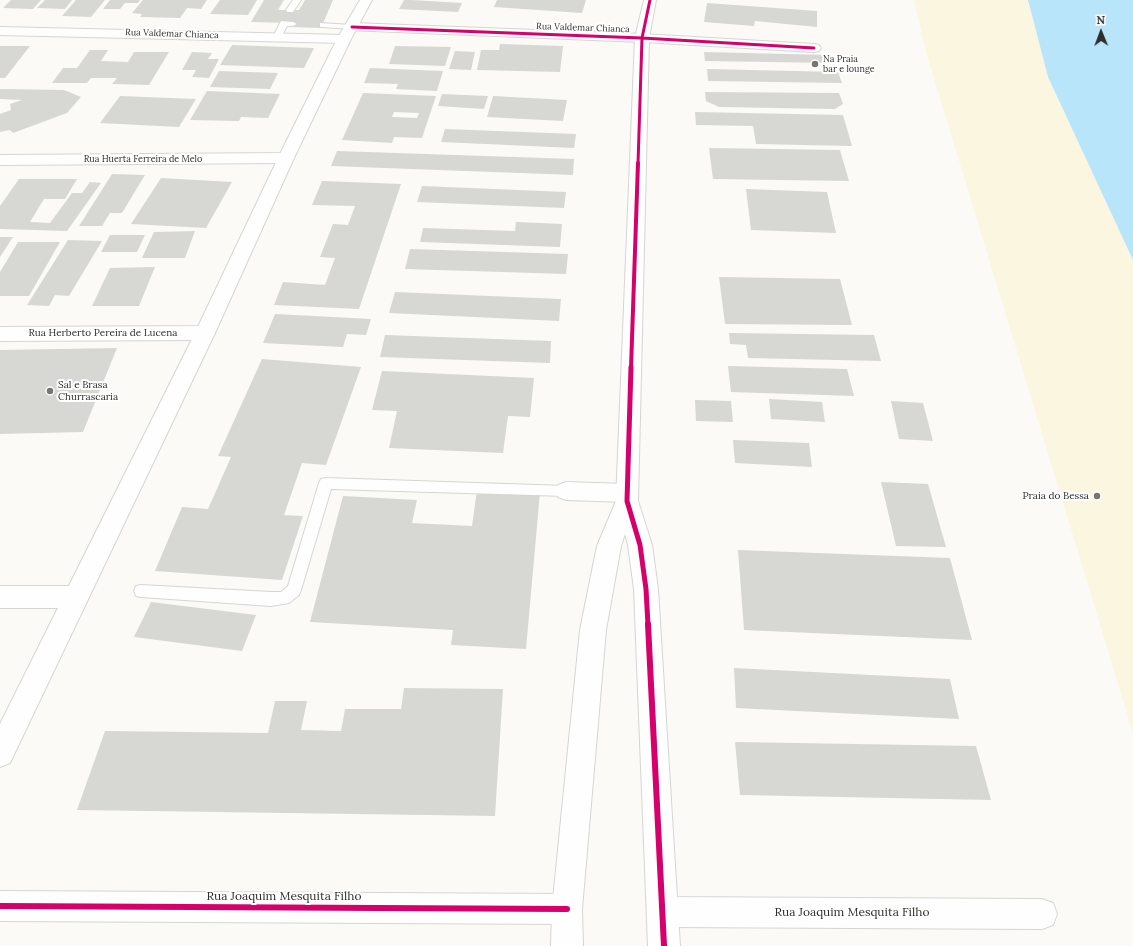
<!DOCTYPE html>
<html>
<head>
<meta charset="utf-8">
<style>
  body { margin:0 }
  #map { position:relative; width:1133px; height:946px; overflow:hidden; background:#fbfaf7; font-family:Lora,serif }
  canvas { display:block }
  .north { position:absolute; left:1081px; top:12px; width:40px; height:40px; -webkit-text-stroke:3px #fff; paint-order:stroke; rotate:359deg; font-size:11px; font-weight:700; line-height:16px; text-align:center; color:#2e2e2c }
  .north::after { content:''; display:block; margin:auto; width:14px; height:18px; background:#2e2e2c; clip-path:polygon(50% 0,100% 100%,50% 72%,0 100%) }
</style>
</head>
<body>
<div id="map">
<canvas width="1133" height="946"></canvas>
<div class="north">N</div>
</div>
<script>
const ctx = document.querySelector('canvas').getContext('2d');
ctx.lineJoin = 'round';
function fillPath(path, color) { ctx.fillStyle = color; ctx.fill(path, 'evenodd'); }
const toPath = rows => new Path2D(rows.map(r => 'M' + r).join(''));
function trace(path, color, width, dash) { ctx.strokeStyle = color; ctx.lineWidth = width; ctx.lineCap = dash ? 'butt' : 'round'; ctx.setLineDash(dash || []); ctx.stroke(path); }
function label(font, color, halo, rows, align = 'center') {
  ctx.font = font + ' Lora,serif'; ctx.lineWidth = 4; ctx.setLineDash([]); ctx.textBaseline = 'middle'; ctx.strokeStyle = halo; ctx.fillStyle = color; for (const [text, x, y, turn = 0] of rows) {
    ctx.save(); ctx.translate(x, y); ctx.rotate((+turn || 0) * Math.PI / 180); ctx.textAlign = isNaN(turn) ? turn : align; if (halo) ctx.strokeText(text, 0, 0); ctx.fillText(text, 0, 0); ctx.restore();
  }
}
const sand = toPath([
  [914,0,1028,0,1048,77,1133,260,1133,733,926,52]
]);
const water = toPath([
  [1028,0,1133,0,1133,260,1048,77]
]);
const building = toPath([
  [11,0,41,0,33,9,3,8],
  [45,0,72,0,65,9,37,8],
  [76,0,105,0,91,17,62,16],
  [110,0,140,0,138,3,125,3,120,9,103,9],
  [143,0,207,0,201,9,187,8,180,18,140,17,142,14,132,13],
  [220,0,257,0,248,15,210,14],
  [264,0,284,0,278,10,299,10,305,0,333,0,321,28,291,27,293,23,251,22],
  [404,0,411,0,462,3,458,12,399,9],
  [497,0,586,0,582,13,494,7],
  [707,3,817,11,817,27,755,21,754,26,704,22],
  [500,44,563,46,560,72,477,70,481,50,499,50],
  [232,45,314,48,304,68,220,65],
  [0,46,30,46,5,78,0,78],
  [395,46,451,47,445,66,389,64],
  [90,50,108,50,101,61,128,62,134,52,169,52,149,85,112,84,117,78,91,78,87,83,52,83,63,68,77,68],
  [455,51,475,52,471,70,449,69],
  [192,52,212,53,208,59,219,59,209,78,192,77,196,70,182,70],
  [704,52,829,55,832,63,705,61],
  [370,68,443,71,437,91,396,89,398,84,364,83],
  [707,69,838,72,842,83,708,81],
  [219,71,278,73,270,89,210,87],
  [0,89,64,90,81,97,67,113,13,133,10,130,0,132,0,114,11,110,10,104,22,100,0,99],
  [207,91,280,94,268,118,241,117,239,121,190,120],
  [705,92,839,93,843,104,835,109,719,107,706,101],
  [363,93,436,96,422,138,394,137,392,143,342,140],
  [394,112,419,113,417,118,392,117],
  [442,94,488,96,484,109,438,106],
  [120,96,196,99,179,127,100,123],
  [493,96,567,100,563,121,487,117],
  [695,112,843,115,852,146,756,144,753,126,696,125],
  [445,129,576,134,574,148,441,142],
  [709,148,840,150,849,181,713,179],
  [337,151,574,159,573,175,331,166],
  [112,174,145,175,122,213,110,213,102,226,79,226],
  [161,178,232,182,206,228,131,224],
  [19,179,77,179,65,199,44,199,30,222,50,223,72,193,82,193,90,182,101,183,67,231,0,229,0,206],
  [322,181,401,184,359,309,274,305,283,282,325,285,335,258,320,257,333,224,348,225,355,206,312,205],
  [422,186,566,192,564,208,417,202],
  [746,189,827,192,836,233,751,230],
  [516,222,562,224,560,247,420,242,423,228,515,231],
  [195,231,185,258,142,258,154,232],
  [110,235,145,235,137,252,101,252],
  [0,237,13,237,0,257],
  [68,240,102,241,69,296,55,295,49,306,27,305],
  [18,242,60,242,29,296,0,296,0,272],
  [410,249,568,254,566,274,405,269],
  [155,267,139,306,92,306,110,268],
  [719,277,840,279,852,325,725,324],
  [395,292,561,299,559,321,389,313],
  [275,314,371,319,366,335,347,334,343,347,263,343],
  [729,333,874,335,881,361,748,358,746,345,730,344],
  [385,335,551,341,550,363,380,357],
  [117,348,83,432,0,434,0,350],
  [262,359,361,367,326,465,302,463,284,515,303,516,282,580,155,571,182,507,208,509,231,457,218,456],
  [728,366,847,369,854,396,731,392],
  [382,371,534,378,530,417,508,416,503,453,389,448,397,411,372,410],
  [769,399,822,402,825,422,771,419],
  [695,400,731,401,733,422,696,421],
  [891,401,923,403,933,441,899,439],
  [733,440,809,443,812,467,735,463],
  [881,482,928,484,946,547,896,546],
  [477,490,540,492,526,649,451,645,453,630,310,622,343,496,417,500,412,523,472,526],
  [738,550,950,558,972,640,744,630],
  [151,602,256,615,242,651,134,637],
  [734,668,950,679,959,719,736,708],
  [404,688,503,689,495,816,77,810,105,731,268,733,275,701,307,701,301,730,341,731,345,709,401,709],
  [735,742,976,746,991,800,740,795]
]);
const lane = toPath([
  [293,0,301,0,293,12,287,12,286,10,293,0],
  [281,21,293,22,297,24,293,26,287,26,280,39,274,39,273,37,281,21],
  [320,23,352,25,356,27,352,29,323,27,320,27,320,23],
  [326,478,566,486,571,487,573,491,571,495,566,496,331,489,301,590,299,595,289,603,271,606,141,597,136,596,134,591,136,586,141,585,271,592,281,592,288,586,319,483,321,479,326,478]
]);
const street = toPath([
  [352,23,642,34,814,44,819,45,821,48,819,51,814,52,642,42,347,30,345,27,347,24,352,23],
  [0,27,344,35,349,36,351,39,349,42,344,43,0,35,0,27],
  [286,153,292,155,294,158,292,161,286,163,0,165,0,155,286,153],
  [205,326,212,328,215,333,212,338,205,340,0,341,0,327,205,326],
  [566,482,627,484,635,486,638,493,635,500,627,502,566,500,558,497,555,491,558,485,566,482],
  [0,586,76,586,85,589,88,597,85,605,76,608,0,608,0,586],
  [0,891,567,894,578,898,582,909,578,920,567,924,0,921,0,891],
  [663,897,1042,899,1053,903,1057,914,1053,925,1042,929,663,927,652,923,648,912,652,901,663,897]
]);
const primary = toPath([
  [360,0,372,0,351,39,294,158,215,333,10,763,0,767,0,724,195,333,278,158,337,39,360,0],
  [644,0,656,0,649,38,638,501,652,545,658,589,680,946,648,946,634,589,628,545,625,534,621,546,606,630,582,909,583,946,551,946,552,909,580,630,597,546,616,501,635,38,644,0]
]);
const cyclewayFar3 = toPath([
  [352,27,642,38,814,48],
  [638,164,642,38,650,0]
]);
const cyclewayFar2 = toPath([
  [631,368,638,163]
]);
const cyclewayFar1 = toPath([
  [631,367,627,501,640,545,646,589,648,625]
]);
const cycleway = toPath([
  [648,624,664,946],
  [0,906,567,909]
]);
const markers = [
  [815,64,4,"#767573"],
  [50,391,4,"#767573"],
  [1097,496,4,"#767573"]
];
const farStreetnames = [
  ["Rua Valdemar Chianca",583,28,2],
  ["Rua Valdemar Chianca",172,34,2],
  ["Rua Huerta Ferreira de Melo",143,159]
];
const farPoinames = [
  ["Na Praia",823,59],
  ["bar e lounge",823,69]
];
const streetNames = [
  ["Rua Herberto Pereira de Lucena",103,333]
];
const poiNames = [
  ["Sal e Brasa",58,385],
  ["Churrascaria",58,397],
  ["Praia do Bessa",1089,496,"right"]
];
const nearStreetnames = [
  ["Rua Joaquim Mesquita Filho",284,897],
  ["Rua Joaquim Mesquita Filho",852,913]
];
fillPath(sand, '#fbf6df');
fillPath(water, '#b8e5fa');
fillPath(building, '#d7d7d4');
trace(lane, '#d5d5d3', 2);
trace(street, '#d5d5d3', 2);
trace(primary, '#d5d5d3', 2);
fillPath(lane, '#fefefe');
fillPath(street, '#fefefe');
fillPath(primary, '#fefefe');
trace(cyclewayFar3, '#d6006c', 3);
trace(cyclewayFar2, '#d6006c', 4);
trace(cyclewayFar1, '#d6006c', 5);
trace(cycleway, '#d6006c', 6);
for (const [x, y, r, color] of markers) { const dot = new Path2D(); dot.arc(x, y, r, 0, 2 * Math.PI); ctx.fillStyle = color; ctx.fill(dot); trace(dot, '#fff', 1.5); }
label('9px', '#2e2e2c', '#fff', farStreetnames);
label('9px', '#2e2e2c', '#fff', farPoinames, 'left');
label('10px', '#2e2e2c', '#fff', streetNames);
label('10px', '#2e2e2c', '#fff', poiNames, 'left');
label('12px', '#2e2e2c', '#fff', nearStreetnames);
</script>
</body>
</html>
